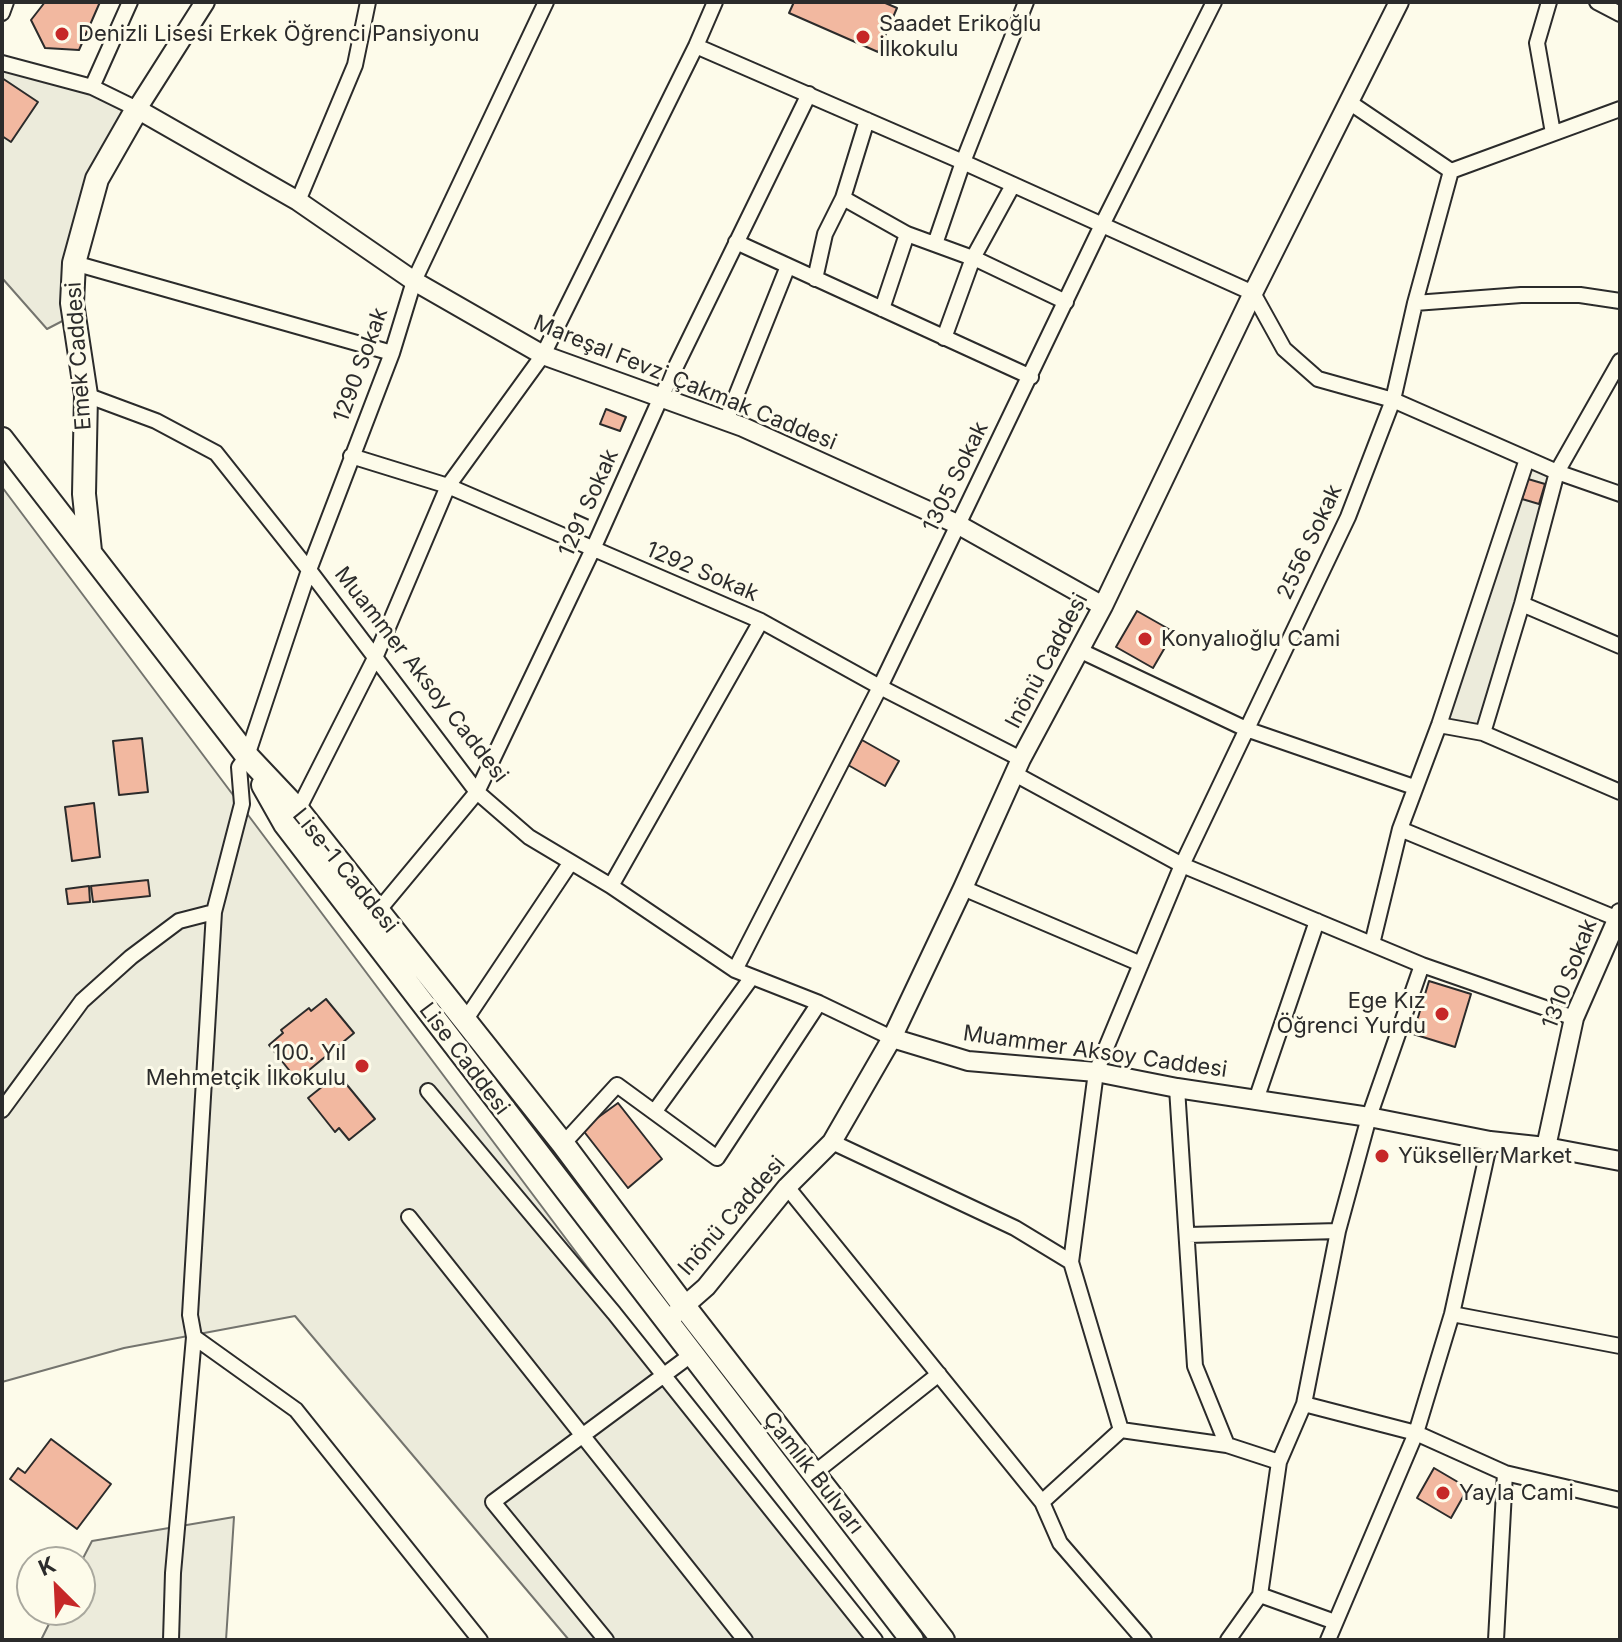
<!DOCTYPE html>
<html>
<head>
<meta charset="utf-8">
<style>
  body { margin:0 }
  #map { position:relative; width:1622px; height:1642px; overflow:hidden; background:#fdfbea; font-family:Inter,sans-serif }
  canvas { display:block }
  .frame { position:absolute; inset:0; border:4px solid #2b2b2b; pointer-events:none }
  .north { position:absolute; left:16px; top:1546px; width:80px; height:80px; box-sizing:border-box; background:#fdfbea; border:2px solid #a9a89e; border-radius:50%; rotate:336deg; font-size:22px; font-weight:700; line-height:32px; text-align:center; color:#2b2b2b }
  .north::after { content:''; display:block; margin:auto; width:28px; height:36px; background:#c62828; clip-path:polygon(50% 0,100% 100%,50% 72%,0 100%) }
</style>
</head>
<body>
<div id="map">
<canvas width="1622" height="1642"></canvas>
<div class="frame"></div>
<div class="north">K</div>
</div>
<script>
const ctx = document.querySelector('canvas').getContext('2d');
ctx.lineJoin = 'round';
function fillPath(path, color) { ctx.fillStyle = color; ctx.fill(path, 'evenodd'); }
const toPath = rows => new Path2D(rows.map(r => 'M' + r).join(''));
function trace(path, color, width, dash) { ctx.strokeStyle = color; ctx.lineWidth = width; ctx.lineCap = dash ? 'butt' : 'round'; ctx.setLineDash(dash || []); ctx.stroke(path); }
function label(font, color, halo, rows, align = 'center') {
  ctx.font = font + ' Inter,sans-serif'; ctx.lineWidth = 6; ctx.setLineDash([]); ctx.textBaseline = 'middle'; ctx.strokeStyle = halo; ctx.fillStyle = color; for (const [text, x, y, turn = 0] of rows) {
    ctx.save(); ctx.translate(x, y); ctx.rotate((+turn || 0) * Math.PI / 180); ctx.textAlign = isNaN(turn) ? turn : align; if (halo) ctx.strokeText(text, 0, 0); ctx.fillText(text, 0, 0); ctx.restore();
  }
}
const green = toPath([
  [2,62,137,109,97,179,74,315,47,329,2,278,2,62],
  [1527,459,1557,472,1483,733,1439,725,1527,459],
  [2,487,867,1640,569,1640,295,1316,124,1348,2,1382,2,487],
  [234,1517,226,1640,41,1640,56,1610,80,1610,80,1564,92,1541,234,1517]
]);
const building = toPath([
  [45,2,100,2,79,50,45,48,31,20,45,2],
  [794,2,883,2,897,8,878,52,789,13,794,2],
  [2,78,38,102,11,142,2,136,2,78],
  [606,409,626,417,620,431,600,424,606,409],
  [1528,479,1545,484,1539,504,1522,499,1528,479],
  [1137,611,1174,632,1153,668,1116,647,1137,611],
  [142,738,148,792,119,795,113,741,142,738],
  [862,740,899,761,885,786,848,765,862,740],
  [94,803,100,857,72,861,65,807,94,803],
  [148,880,150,896,93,902,91,886,148,880],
  [89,886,90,902,68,904,66,889,89,886],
  [1429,981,1471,994,1455,1047,1413,1034,1429,981],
  [326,999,354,1033,297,1080,269,1045,283,1033,281,1030,309,1008,311,1011,326,999],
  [338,1074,375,1119,349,1140,339,1128,335,1132,308,1098,338,1074],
  [618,1103,662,1159,628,1188,582,1129,618,1103],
  [51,1439,111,1484,77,1529,10,1479,18,1468,25,1473,51,1439],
  [1434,1468,1468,1488,1451,1518,1417,1498,1434,1468]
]);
const minor = toPath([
  [1549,2,1537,43,1553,133],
  [1597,2,1620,14],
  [2,13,6,2],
  [696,46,963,162,1253,293,1284,349,1318,379,1393,400,1557,472,1620,494],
  [2,63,92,87,137,109],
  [92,87,130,2],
  [1451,171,1620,109],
  [843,198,907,234,978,260,1066,302],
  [298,201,355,65,368,2],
  [736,242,1031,377],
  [935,244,963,162,1026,2],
  [74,263,392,353],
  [815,279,825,234,843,198,867,120],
  [1415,303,1521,295,1580,295,1620,301],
  [882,309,907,234],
  [944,338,973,258,1013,185],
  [86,395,156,421,216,453,309,570,477,792,529,837,611,886,735,970,819,1003,892,1038],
  [726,421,788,266],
  [351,456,448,486,761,621,880,687,1021,759],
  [1522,604,1620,646],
  [1081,651,1246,729,1414,787],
  [1439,725,1483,733,1620,792],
  [1483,733,1522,604,1557,472,1620,361],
  [1015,774,1182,865,1422,965,1574,1018],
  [298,810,375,658,448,486,543,355,696,46,715,2],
  [1400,829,1618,919],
  [611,886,761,621],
  [963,888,1141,964],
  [378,911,477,792,593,549,661,397,809,94],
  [1372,944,1400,829,1439,725,1527,459],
  [735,970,880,687,1102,225,1214,2],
  [464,1022,571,862],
  [1177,1088,1195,1366,1227,1445],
  [428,1091,614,1313,875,1640],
  [1256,1100,1317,921],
  [2,1110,82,1001,131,957,179,921,214,912],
  [655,1111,752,977],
  [832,1142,1015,1228,1071,1262],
  [563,1144,617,1085,717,1158,819,1003],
  [787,1187,1042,1502,1060,1543,1144,1640],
  [409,1217,745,1640],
  [1188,1235,1338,1231],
  [1452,1314,1620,1346],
  [1304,1404,1416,1433,1505,1473,1620,1500],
  [1121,1430,1227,1445,1279,1462],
  [813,1474,939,1374],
  [1042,1502,1121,1430,1071,1262,1096,1072,1182,865,1348,517,1393,400,1415,303,1451,171,1349,102],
  [1260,1595,1335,1622],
  [171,1640,173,1573,194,1337],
  [480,1640,296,1410,194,1337,190,1315,214,912,242,804,239,767,247,756,309,570,392,353,414,281,546,2],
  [606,1640,493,1502,691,1355],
  [1228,1640,1260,1595,1279,1462,1304,1404,1338,1231,1369,1117,1422,965],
  [1328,1640,1416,1433,1452,1314,1490,1141],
  [1496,1640,1505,1473]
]);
const tertiary = toPath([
  [205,2,137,109,298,201,414,281,543,355,743,427,957,524,1103,606],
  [892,1038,968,1061,1096,1072,1177,1088,1369,1117,1490,1141,1546,1147,1620,1161],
  [1546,1147,1574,1018,1620,913],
  [674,1315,706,1287,787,1187,832,1142,892,1038,963,888,1021,759,1103,606,1253,293,1399,2]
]);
const secondary = toPath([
  [2,439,247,756,298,810,563,1144,684,1306,943,1640],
  [90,551,84,494,86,395,72,303,74,263,97,179,137,109],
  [263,785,285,824,912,1640]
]);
const markers = [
  [62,34,8,"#c62828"],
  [863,37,8,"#c62828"],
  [1145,639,8,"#c62828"],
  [1442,1014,8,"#c62828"],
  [362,1066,8,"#c62828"],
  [1382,1156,8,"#c62828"],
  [1443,1493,8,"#c62828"]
];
const poiNames = [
  ["Saadet Erikoğlu",879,24],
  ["İlkokulu",879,49],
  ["Denizli Lisesi Erkek Öğrenci Pansiyonu",78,34],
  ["Konyalıoğlu Cami",1161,639],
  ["Ege Kız",1426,1001,"right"],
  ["Öğrenci Yurdu",1426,1026,"right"],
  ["100. Yıl",346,1053,"right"],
  ["Mehmetçik İlkokulu",346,1078,"right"],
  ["Yükseller Market",1398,1156],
  ["Yayla Cami",1459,1493]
];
const streetNames = [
  ["Emek Caddesi",79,356,-94],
  ["1290 Sokak",361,365,-70],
  ["Mareşal Fevzi Çakmak Caddesi",685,383,22],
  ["1305 Sokak",956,477,-64],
  ["1291 Sokak",589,503,-66],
  ["2556 Sokak",1310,542,-65],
  ["1292 Sokak",702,572,23],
  ["Inönü Caddesi",1047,661,-62],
  ["Muammer Aksoy Caddesi",421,675,52],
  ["Lise-1 Caddesi",345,871,51],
  ["1310 Sokak",1570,974,-69],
  ["Muammer Aksoy Caddesi",1095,1052,8],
  ["Lise Caddesi",464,1059,53],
  ["Inönü Caddesi",732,1216,-49],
  ["Çamlık Bulvarı",813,1473,52]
];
fillPath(green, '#ecebdb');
trace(green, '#74746e', 2);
fillPath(building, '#f2b8a0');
trace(building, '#2b2b2b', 2);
trace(minor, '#2b2b2b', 18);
trace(tertiary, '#2b2b2b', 22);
trace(secondary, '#2b2b2b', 26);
trace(minor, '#fdfbea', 14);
trace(tertiary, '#fdfbea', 18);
trace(secondary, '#fdfbea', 22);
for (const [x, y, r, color] of markers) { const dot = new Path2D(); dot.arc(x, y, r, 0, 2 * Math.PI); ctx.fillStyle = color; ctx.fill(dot); trace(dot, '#fdfbea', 3); }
label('22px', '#2b2b2b', '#fdfbea', poiNames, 'left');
label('22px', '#2b2b2b', '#fdfbea', streetNames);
</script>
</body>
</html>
